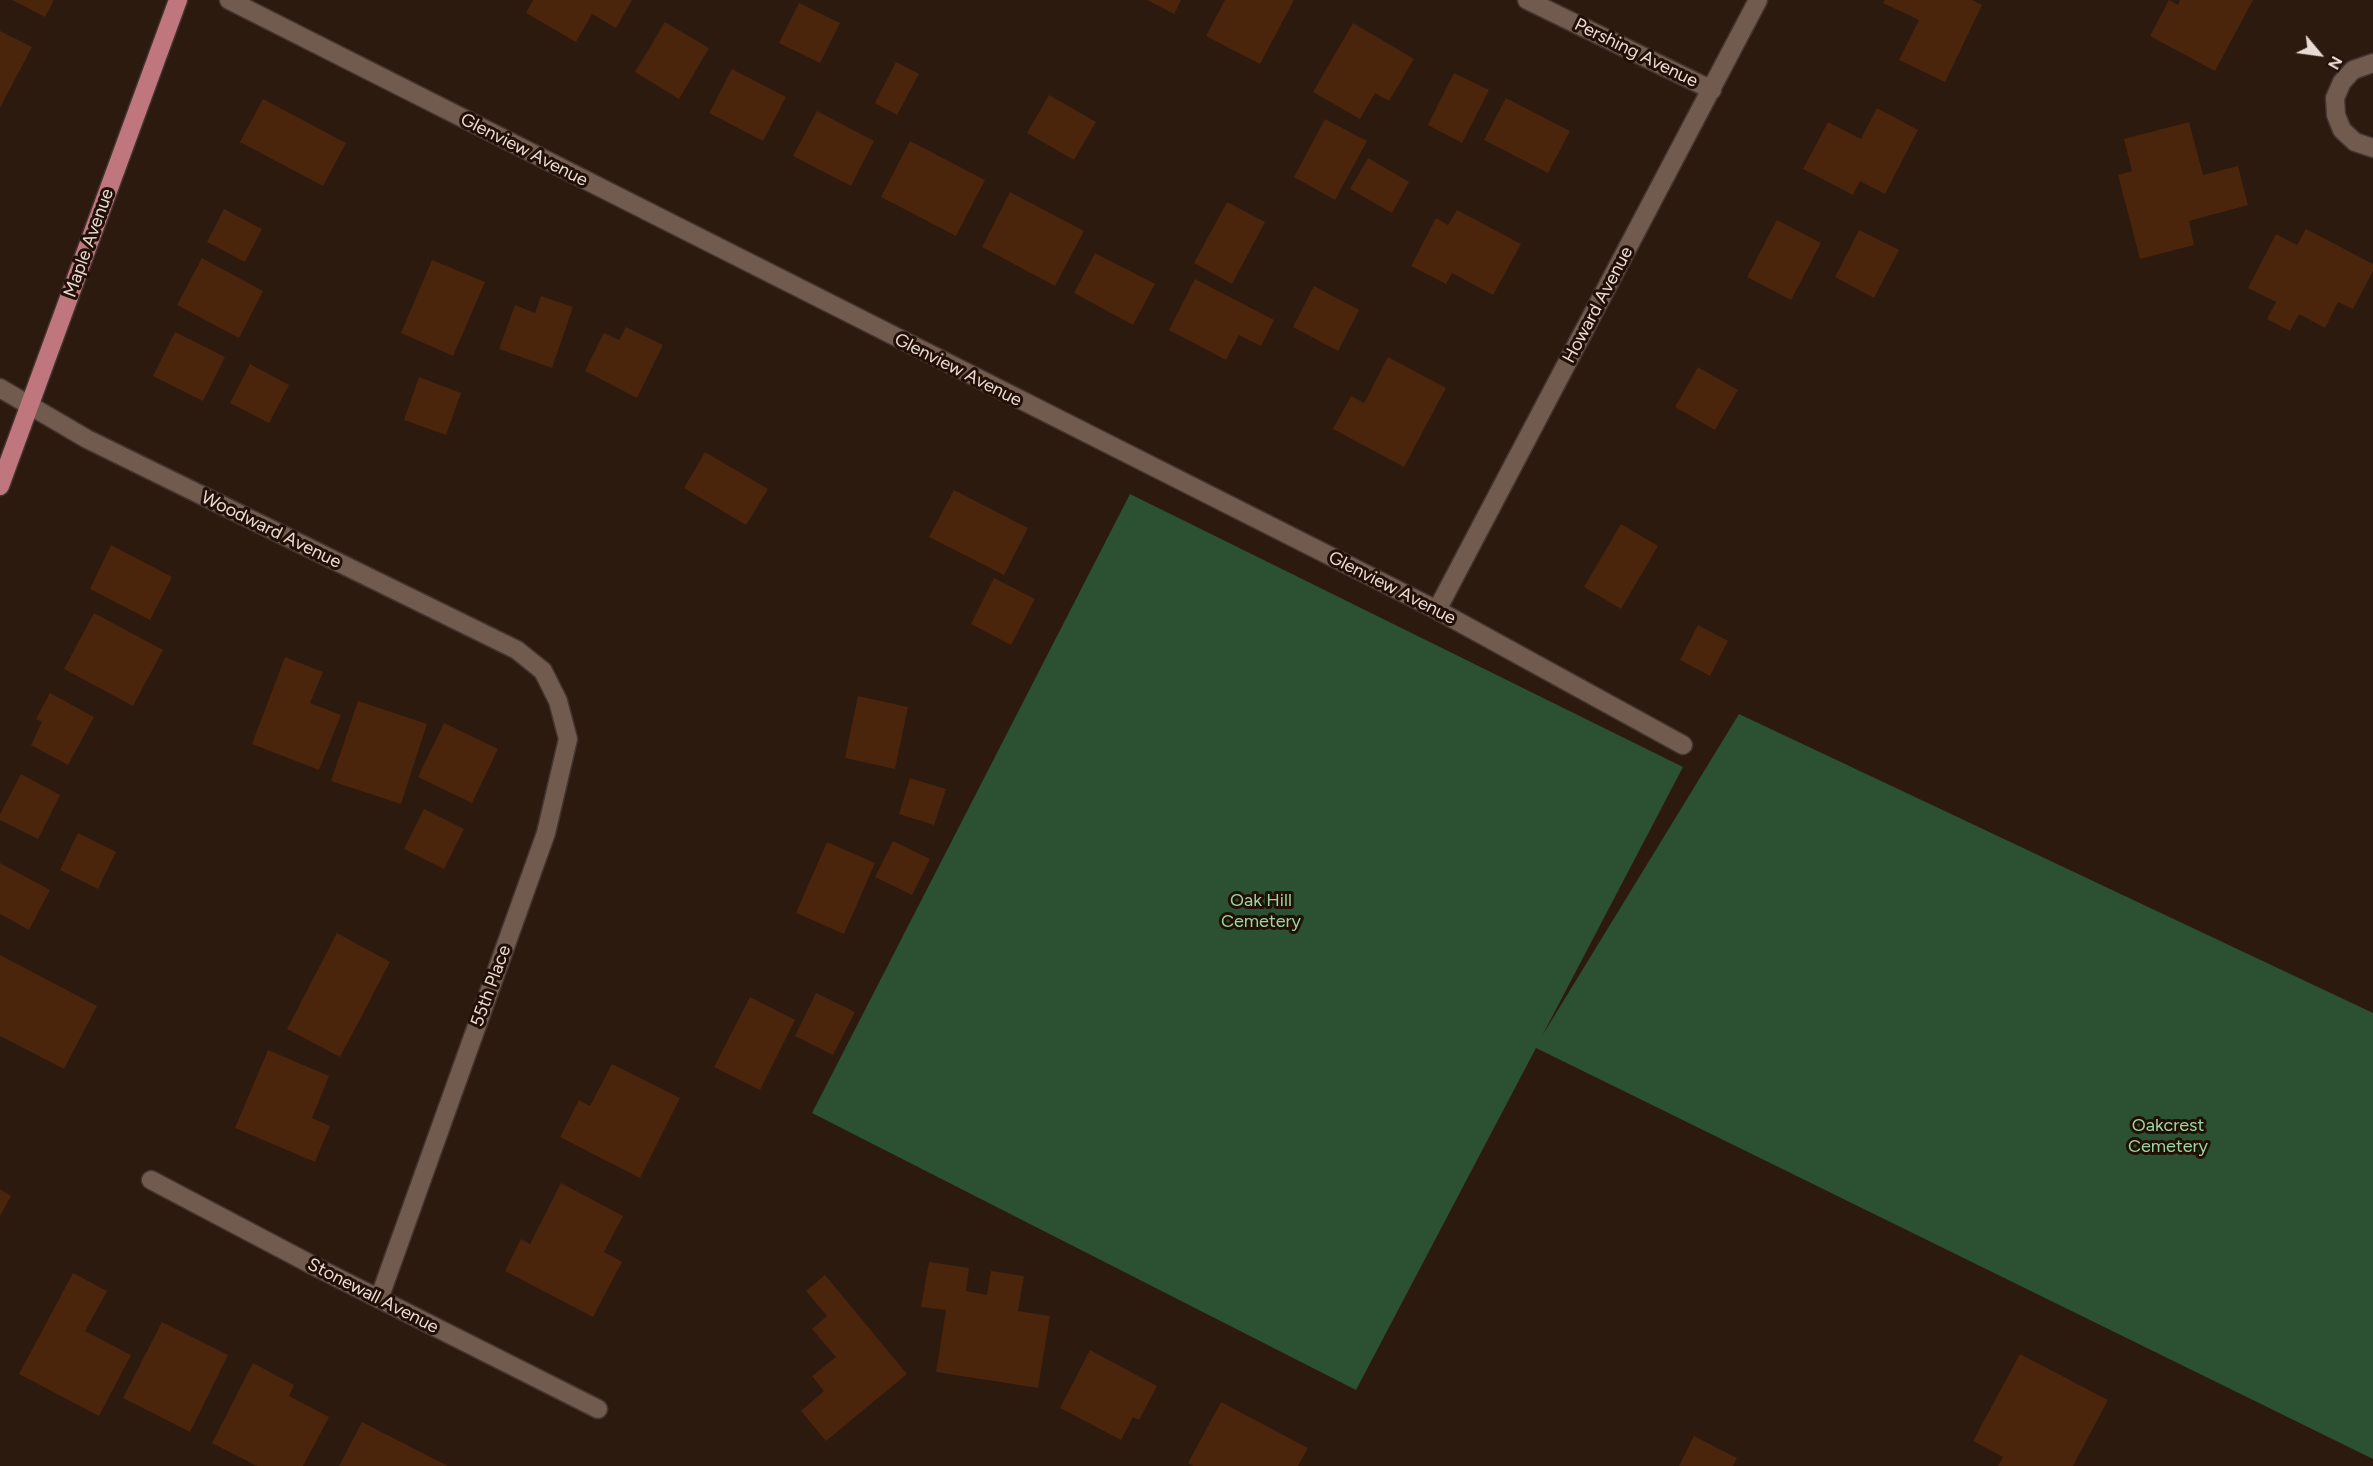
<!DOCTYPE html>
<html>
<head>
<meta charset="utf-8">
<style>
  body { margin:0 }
  #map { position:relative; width:2373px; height:1466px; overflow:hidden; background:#2c1a0f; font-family:Figtree,sans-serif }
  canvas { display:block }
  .north { position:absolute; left:2289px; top:24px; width:60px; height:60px; -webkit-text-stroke:4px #221006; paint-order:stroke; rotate:119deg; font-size:16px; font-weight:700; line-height:24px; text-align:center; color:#e9dbd4 }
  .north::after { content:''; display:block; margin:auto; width:21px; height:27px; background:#e9dbd4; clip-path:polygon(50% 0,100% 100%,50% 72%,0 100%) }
</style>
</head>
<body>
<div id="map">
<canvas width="2373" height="1466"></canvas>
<div class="north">N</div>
</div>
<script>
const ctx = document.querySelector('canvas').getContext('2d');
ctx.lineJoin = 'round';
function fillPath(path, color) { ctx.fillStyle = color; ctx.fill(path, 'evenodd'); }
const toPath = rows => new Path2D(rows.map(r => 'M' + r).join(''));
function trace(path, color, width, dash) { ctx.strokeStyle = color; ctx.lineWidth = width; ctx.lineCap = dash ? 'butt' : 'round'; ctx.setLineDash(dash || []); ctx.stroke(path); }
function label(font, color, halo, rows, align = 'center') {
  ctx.font = font + ' Figtree,sans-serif'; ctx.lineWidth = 6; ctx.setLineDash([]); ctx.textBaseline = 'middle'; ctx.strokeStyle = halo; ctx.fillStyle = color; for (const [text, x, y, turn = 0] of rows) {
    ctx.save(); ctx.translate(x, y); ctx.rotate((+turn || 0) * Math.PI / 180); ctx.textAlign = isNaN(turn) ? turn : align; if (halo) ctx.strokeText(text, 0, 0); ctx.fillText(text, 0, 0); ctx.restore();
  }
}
const green = toPath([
  [1130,494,1683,767,1542,1036,1739,714,2373,1013,2373,1459,1536,1048,1356,1390,812,1113]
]);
const building = toPath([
  [12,0,54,0,45,17],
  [533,0,632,0,616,28,592,14,576,42,526,13],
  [1147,0,1181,0,1174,14],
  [1225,0,1294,0,1260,64,1206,36],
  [1885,0,1972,0,1982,5,1945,82,1899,60,1919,20,1883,3],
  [2169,0,2178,5,2180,0,2253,0,2215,71,2150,36],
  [799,3,840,23,820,63,779,43],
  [665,22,709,48,679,99,635,72],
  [1353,23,1414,59,1389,101,1375,93,1360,119,1313,92],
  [0,31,32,47,0,108],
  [896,62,919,74,897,115,875,103],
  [732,69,786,97,763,141,709,113],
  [1454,73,1489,90,1462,143,1428,125],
  [1049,95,1096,122,1074,160,1027,133],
  [1506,98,1570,131,1548,173,1484,140],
  [263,99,346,143,323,186,240,142],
  [1877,108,1918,130,1885,194,1860,181,1853,195,1803,169,1828,122,1861,139],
  [817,111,874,141,851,186,793,156],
  [1325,119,1367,141,1335,200,1294,177],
  [2189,122,2203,175,2238,166,2248,205,2189,221,2194,245,2140,259,2118,175,2132,171,2124,139],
  [910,141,985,180,956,236,881,197],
  [1368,158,1409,182,1392,213,1350,189],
  [1010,192,1084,231,1055,286,982,247],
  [1227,202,1265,222,1232,284,1194,263],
  [224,209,262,229,245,262,207,242],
  [1457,210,1521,244,1493,295,1452,273,1446,284,1411,266,1436,218,1448,225],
  [1777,220,1821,243,1791,300,1747,277],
  [2306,229,2373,264,2373,271,2353,309,2338,302,2325,328,2299,314,2290,331,2267,319,2276,302,2248,288,2276,234,2297,245],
  [1859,230,1899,250,1874,298,1835,277],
  [1095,253,1155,284,1133,325,1074,293],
  [202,258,263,291,239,338,177,305],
  [432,260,485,282,453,356,401,333],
  [1195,279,1274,320,1261,346,1239,335,1226,360,1169,330],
  [1314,286,1359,310,1338,351,1293,327],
  [541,296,573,307,552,368,499,349,515,305,535,313],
  [626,327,663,345,637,398,585,371,604,333,619,340],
  [175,332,225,357,203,401,153,376],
  [1388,357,1446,388,1404,467,1333,429,1351,396,1364,403],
  [250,364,289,385,269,423,230,403],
  [1698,367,1738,390,1715,430,1675,407],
  [419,377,461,393,446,435,404,420],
  [705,452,768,489,746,525,684,488],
  [954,490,1028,528,1004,575,929,537],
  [1621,524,1658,546,1621,609,1584,587],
  [111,545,172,577,150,620,90,589],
  [994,578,1035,599,1011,645,971,624],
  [94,613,163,650,133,706,64,669],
  [1698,625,1728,641,1710,676,1680,660],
  [285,657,323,672,310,703,341,715,319,770,252,744],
  [50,693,94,717,68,765,31,745,42,722,36,719],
  [858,696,908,707,895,769,845,758],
  [358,701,427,724,401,804,331,781],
  [444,723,498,749,472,803,418,777],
  [21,774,60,795,38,839,0,820,0,814],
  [910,778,946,789,934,825,899,814],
  [424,809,464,829,444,869,404,849],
  [78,833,116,852,98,889,60,870],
  [893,841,930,859,912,895,875,877],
  [827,842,875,863,844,934,796,913],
  [0,863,50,890,29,930,0,914],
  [337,933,390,962,340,1057,287,1029],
  [0,955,97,1006,64,1069,0,1036],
  [816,993,855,1012,833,1055,795,1036],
  [750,997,795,1020,760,1090,714,1067],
  [268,1050,329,1076,312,1118,330,1126,315,1162,235,1128],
  [612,1064,680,1098,640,1178,560,1137,579,1100,590,1106],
  [561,1183,623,1216,604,1252,622,1262,593,1317,505,1271,521,1239,530,1244],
  [0,1189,11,1196,0,1216],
  [929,1262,969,1268,966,1291,987,1295,991,1271,1024,1276,1018,1311,1050,1316,1038,1388,936,1372,946,1310,921,1307],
  [73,1273,107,1291,85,1331,131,1355,99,1416,19,1374],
  [825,1275,907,1374,826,1441,801,1411,824,1391,812,1376,836,1357,812,1329,827,1316,806,1291],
  [162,1322,228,1355,190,1432,123,1398],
  [1090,1350,1157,1386,1139,1420,1133,1417,1121,1440,1060,1408],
  [2020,1354,2108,1400,2073,1466,1998,1466,2003,1457,1973,1441],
  [253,1363,294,1385,289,1396,329,1417,303,1466,257,1466,212,1443],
  [1221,1402,1308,1448,1298,1466,1193,1466,1188,1463],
  [362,1422,448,1466,339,1466],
  [1694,1436,1737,1458,1733,1466,1679,1466]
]);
const minor = toPath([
  [229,0,1437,610,1683,745],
  [1527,0,1712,90],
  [2373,63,2353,70,2342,82,2335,98,2336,115,2342,130,2355,142,2373,148],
  [0,388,87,439,517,650,543,671,558,701,568,739,546,833,379,1299],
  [1437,610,1758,0],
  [151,1180,316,1267,598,1409]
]);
const major = toPath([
  [0,486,178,0]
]);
const streetNames = [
  ["Pershing Avenue",1636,53,26],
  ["Glenview Avenue",524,150,27],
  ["Maple Avenue",89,243,-70],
  ["Howard Avenue",1598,305,-62],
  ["Glenview Avenue",958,370,27],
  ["Woodward Avenue",271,530,26],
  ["Glenview Avenue",1392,588,27],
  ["55th Place",491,986,-70],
  ["Stonewall Avenue",373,1296,27]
];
const parkNames = [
  ["Oak Hill",1261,901],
  ["Cemetery",1261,922],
  ["Oakcrest",2168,1126],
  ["Cemetery",2168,1147]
];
fillPath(green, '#2b5032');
fillPath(building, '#4a240b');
trace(minor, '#43342f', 21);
trace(major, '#43342f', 21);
trace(minor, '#715a4e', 18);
trace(major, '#c0767d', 18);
label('18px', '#e9dbd4', '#221006', streetNames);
label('18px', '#97d7a2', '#221006', parkNames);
</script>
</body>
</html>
